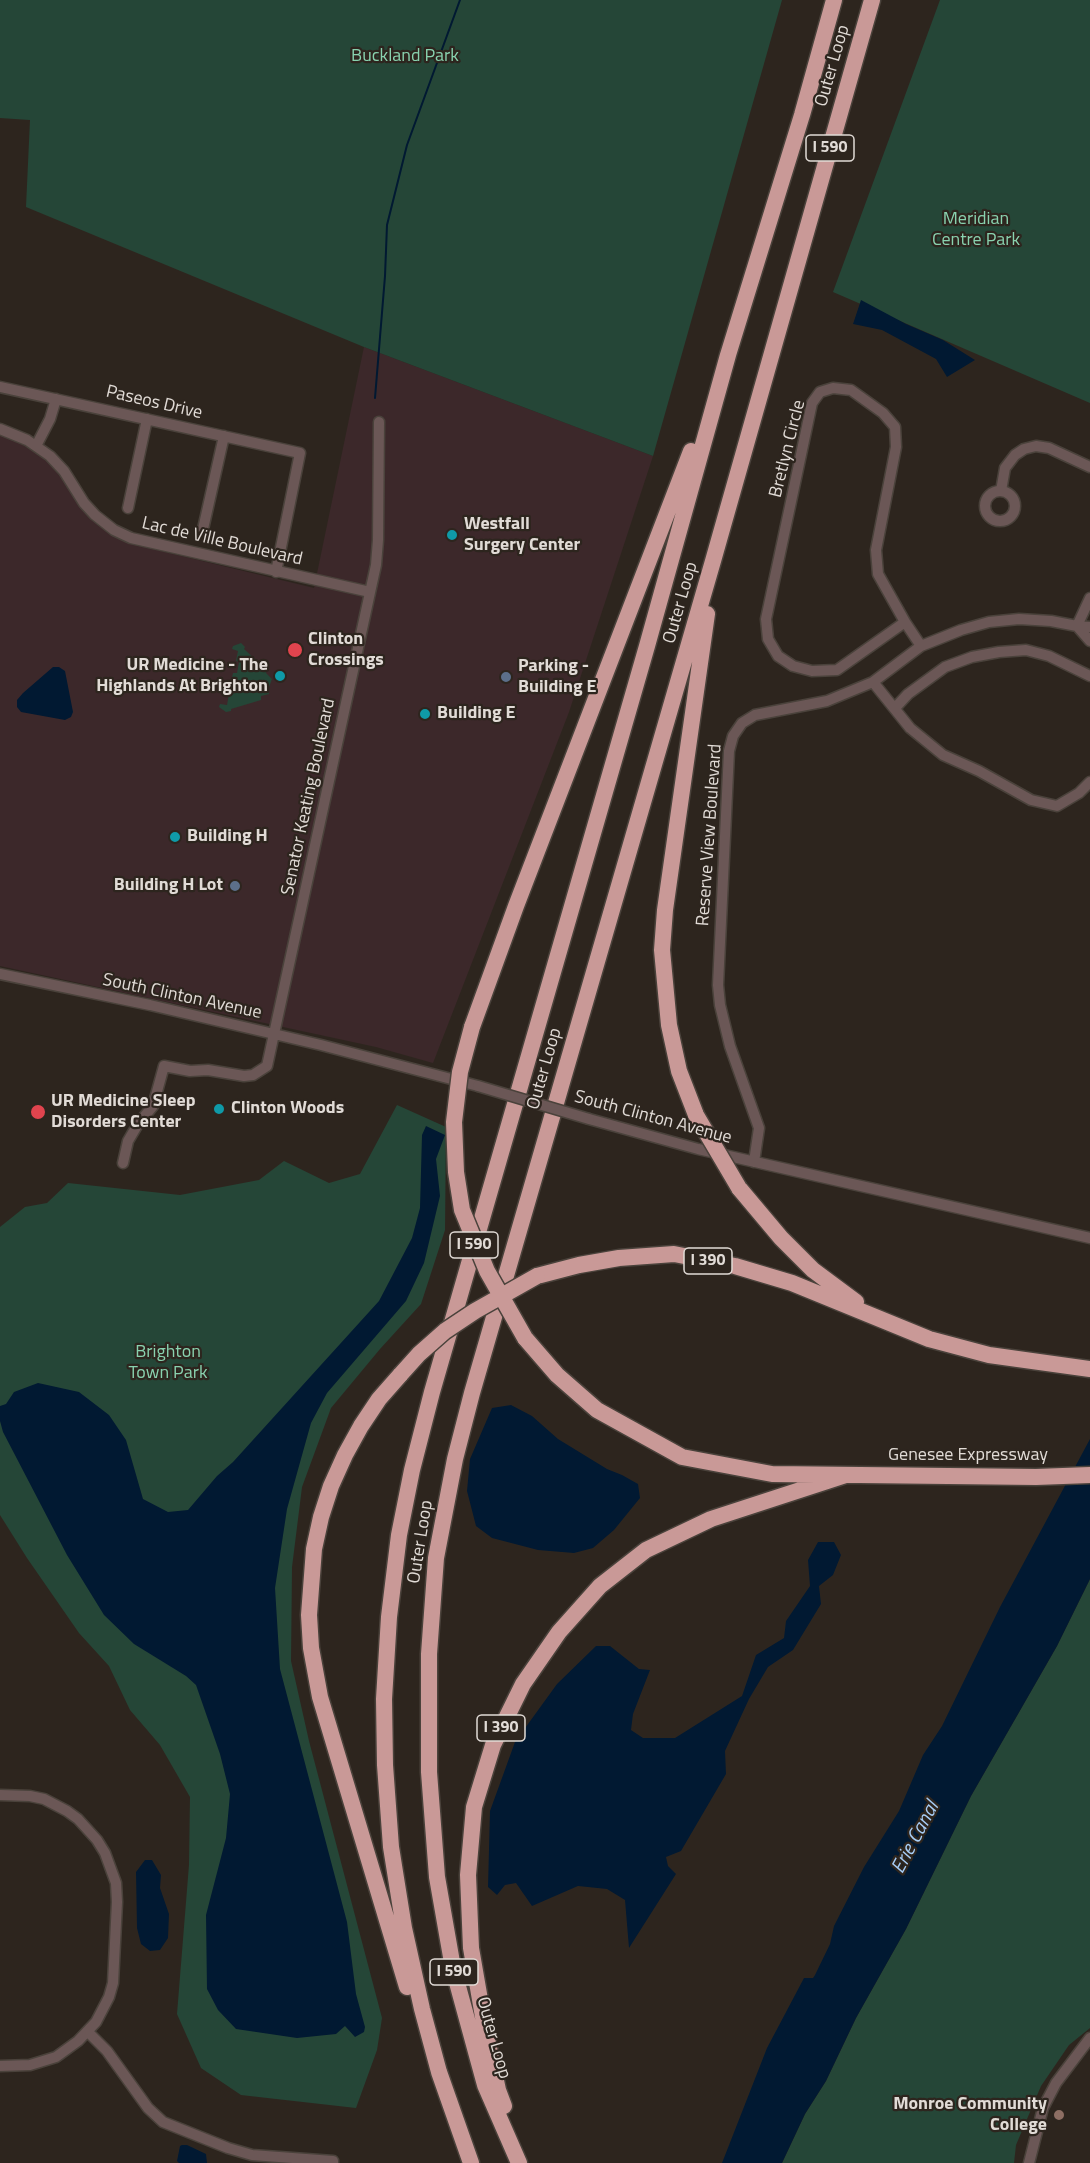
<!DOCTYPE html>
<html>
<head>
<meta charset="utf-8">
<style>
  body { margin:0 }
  canvas { display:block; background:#2d251e }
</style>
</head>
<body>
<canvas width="1090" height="2163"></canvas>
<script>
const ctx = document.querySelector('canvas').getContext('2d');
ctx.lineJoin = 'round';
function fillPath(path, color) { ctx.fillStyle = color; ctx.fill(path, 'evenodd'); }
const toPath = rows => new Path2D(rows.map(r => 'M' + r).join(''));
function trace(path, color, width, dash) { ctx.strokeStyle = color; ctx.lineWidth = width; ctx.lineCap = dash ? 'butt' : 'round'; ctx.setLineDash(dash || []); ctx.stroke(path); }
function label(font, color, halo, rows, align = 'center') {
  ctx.font = font + ' "Titillium Web",sans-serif'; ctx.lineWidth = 4.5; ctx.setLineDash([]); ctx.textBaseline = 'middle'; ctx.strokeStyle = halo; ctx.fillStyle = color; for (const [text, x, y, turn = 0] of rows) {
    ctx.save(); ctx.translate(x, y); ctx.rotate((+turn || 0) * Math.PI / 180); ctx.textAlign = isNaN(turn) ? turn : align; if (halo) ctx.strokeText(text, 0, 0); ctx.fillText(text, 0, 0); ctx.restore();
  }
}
const industrial = toPath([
  [364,347,653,456,569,712,433,1063,376,1047,0,966,0,435,20,443,45,459,59,474,89,517,115,535,132,544,314,588]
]);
const green = toPath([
  [0,0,782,0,653,456,364,347,26,207,30,120,0,118],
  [940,0,1090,0,1090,403,833,292],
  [241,643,245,647,244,649,267,670,266,673,272,679,268,690,269,694,261,696,261,700,231,709,231,711,226,712,219,707,220,704,227,705,229,694,232,695,234,683,231,682,233,673,237,673,239,662,236,661,238,651,232,649,233,646],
  [397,1105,446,1127,445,1230,421,1304,380,1349,331,1408,302,1487,292,1567,291,1661,309,1741,382,2018,377,2050,356,2108,241,2095,201,2068,177,2014,189,1865,190,1797,160,1745,130,1710,109,1666,79,1633,27,1558,0,1515,0,1227,25,1207,47,1203,68,1183,180,1195,259,1180,284,1161,329,1183,360,1174],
  [1090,1579,1090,2028,1069,2045,1041,2086,1016,2145,1014,2163,782,2163,805,2114,826,2081,856,2018,906,1929,971,1796,1057,1646]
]);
const water = toPath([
  [861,300,906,324,943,340,975,360,947,377,936,359,882,330,853,324],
  [53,667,59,667,65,671,73,712,71,717,65,720,21,712,17,707,17,700,23,693],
  [426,1126,445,1135,436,1159,440,1196,424,1263,406,1301,327,1393,311,1423,287,1509,275,1588,280,1669,347,1922,356,1994,365,2027,364,2032,355,2037,345,2026,336,2034,297,2038,236,2029,218,2010,207,1989,206,1915,226,1838,230,1794,220,1754,196,1685,186,1676,134,1644,104,1615,67,1555,3,1432,0,1421,0,1406,6,1404,14,1392,38,1383,79,1392,109,1415,126,1440,143,1499,168,1512,188,1510,217,1476,233,1462,379,1301,412,1238,420,1208,422,1135],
  [511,1405,532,1416,558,1439,607,1469,622,1475,638,1484,640,1498,614,1530,593,1548,574,1553,538,1550,492,1538,476,1526,467,1491,470,1459,492,1408],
  [1090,1439,1090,1579,1057,1646,971,1796,906,1929,856,2018,826,2081,805,2114,782,2163,722,2163,767,2048,804,1978,813,1978,815,1975,830,1944,834,1926,864,1867,899,1811,923,1755,942,1726,1000,1607],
  [818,1542,834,1542,841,1555,833,1575,819,1586,821,1604,793,1650,768,1667,749,1699,725,1751,726,1774,681,1851,666,1857,668,1866,676,1874,629,1948,625,1900,607,1889,578,1886,532,1906,516,1883,505,1885,497,1895,488,1887,490,1811,515,1742,557,1684,596,1646,610,1646,639,1669,650,1670,633,1714,631,1730,643,1738,675,1738,742,1696,756,1655,784,1638,786,1621,810,1586,808,1560],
  [145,1860,152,1860,161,1875,160,1888,169,1914,168,1938,160,1950,150,1951,141,1944,137,1928,136,1872],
  [182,2145,187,2145,206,2154,207,2163,179,2163,177,2161,180,2146]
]);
const stream = toPath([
  [375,398,385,276,387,225,407,145,460,0]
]);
const minor = toPath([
  [0,387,300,453,276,572],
  [0,429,27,440,50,456,64,471,84,503,95,515,114,530,131,538,370,592],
  [36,446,50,419,56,399],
  [1001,491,1005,468,1015,455,1024,449,1036,446,1049,448,1090,467],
  '985 506a15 15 0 1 1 30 0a15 15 0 1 1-30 0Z',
  [128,508,147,419],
  [203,529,224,436],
  [905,622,837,670,812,671,793,666,778,656,768,639,766,619,812,403,820,392,833,388,851,390,883,413,895,427,896,447,876,550,878,574,905,622,921,646],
  [1077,626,1090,598],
  [1077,626,1090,641],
  [873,682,910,728,943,755,979,771,1031,800,1057,806,1079,793,1090,782],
  [895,708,908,694,945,667,972,657,999,652,1026,650,1049,656,1090,676],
  [0,974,150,1005,321,1045,478,1086],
  [589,1119,698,1149,1090,1238],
  [754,1162,759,1128,730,1046,720,1005,718,985,729,751,733,736,742,723,755,715,827,701,873,682,921,646,961,630,989,622,1019,619,1051,621,1077,626,1090,627],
  [123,1163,128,1141,138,1124,153,1106,164,1066,190,1071,208,1070,244,1076,253,1075,267,1066,376,565,378,540,379,422],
  [0,1795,30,1796,44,1799,67,1811,78,1819,97,1840,105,1853,116,1883,117,1902,113,1983,109,1997,96,2022,78,2041,56,2057,30,2065,0,2066],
  [88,2032,107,2051,148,2108,163,2122,228,2148,252,2155,333,2161,333,2163],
  [1029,2163,1043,2108,1056,2083,1090,2038]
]);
const highway = toPath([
  [472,1027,516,906,691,451],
  [696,1115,679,1071,669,1025,662,950,665,910,707,614],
  [739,1188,781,1238,813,1270,856,1302],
  [537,1276,579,1265,619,1258,674,1254,735,1266,792,1283,929,1339,989,1355,1090,1369],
  [525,1338,557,1375,597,1410,682,1457,772,1474,1036,1477,1090,1475],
  [401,1374,379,1399,361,1426,345,1455,331,1486,321,1517,314,1549,309,1615,311,1648,320,1697,407,1987],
  [504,2106,498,2090,486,2034,471,1948,468,1875,474,1807,493,1745,523,1684,559,1632,600,1586,646,1550,711,1519,846,1475],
  [471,2163,439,2072,422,2009,404,1928,391,1847,385,1765,384,1699,389,1617,399,1535,412,1470,432,1392,647,646,728,355,802,115,834,0],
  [519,2163,485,2085,453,1968,437,1877,429,1772,429,1654,436,1558,455,1459,472,1393,713,561,872,0]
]);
const minorBridge = toPath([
  [478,1086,589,1119]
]);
const highwayBridge = toPath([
  [472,1027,460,1072,454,1122,456,1172,462,1210,487,1271,525,1338],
  [696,1115,739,1188],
  [401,1374,419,1354,445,1331,475,1311,537,1276]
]);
const markers = [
  [452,535,6,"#0f9aa8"],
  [295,650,8,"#e0444e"],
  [280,676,6,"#0f9aa8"],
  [506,677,6,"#5c6f8a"],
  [425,714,6,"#0f9aa8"],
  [175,837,6,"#0f9aa8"],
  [235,886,6,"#5c6f8a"],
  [219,1109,6,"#0f9aa8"],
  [38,1112,8,"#e0444e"],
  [1059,2115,6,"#8d6e63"]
];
const shields = [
  [830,148,48],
  [474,1245,48],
  [708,1261,48],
  [501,1728,48],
  [454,1972,48]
];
const shieldNames = [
  ["I 590",830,148],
  ["I 590",474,1245],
  ["I 390",708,1261],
  ["I 390",501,1728],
  ["I 590",454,1972]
];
const parkNames = [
  ["Buckland Park",405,57],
  ["Meridian",976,220],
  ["Centre Park",976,241],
  ["Brighton",168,1353],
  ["Town Park",168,1374]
];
const streetNames = [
  ["Outer Loop",833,66,-74],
  ["Paseos Drive",154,403,13],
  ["Bretlyn Circle",788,449,-76],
  ["Lac de Ville Boulevard",222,542,13],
  ["Outer Loop",681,603,-74],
  ["Senator Keating Boulevard",309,797,-78],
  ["Reserve View Boulevard",710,835,-86],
  ["South Clinton Avenue",182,997,12],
  ["Outer Loop",545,1069,-74],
  ["South Clinton Avenue",653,1118,15],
  ["Genesee Expressway",968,1456],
  ["Outer Loop",421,1542,-81],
  ["Outer Loop",493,2038,74]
];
const poiNames = [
  ["Westfall",464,525],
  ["Surgery Center",464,546],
  ["Clinton",308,640],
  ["Crossings",308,661],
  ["UR Medicine - The",268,666,"right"],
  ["Highlands At Brighton",268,687,"right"],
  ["Parking -",518,667],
  ["Building E",518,688],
  ["Building E",437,714],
  ["Building H",187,837],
  ["Building H Lot",223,886,"right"],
  ["UR Medicine Sleep",51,1102],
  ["Disorders Center",51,1123],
  ["Clinton Woods",231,1109],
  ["Monroe Community",1047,2105,"right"],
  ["College",1047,2126,"right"]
];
const waterNames = [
  ["Erie Canal",916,1838,-62]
];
fillPath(industrial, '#3c282a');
fillPath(green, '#254637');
fillPath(water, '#011932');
trace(stream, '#011932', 2);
trace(minor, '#4a423b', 13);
trace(highway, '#4a423b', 19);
trace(minor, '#6b5756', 10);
trace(highway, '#c99997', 16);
trace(minorBridge, '#4a423b', 13, []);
trace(highwayBridge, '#4a423b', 19, []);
trace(minorBridge, '#6b5756', 10);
trace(highwayBridge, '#c99997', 16);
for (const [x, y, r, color] of markers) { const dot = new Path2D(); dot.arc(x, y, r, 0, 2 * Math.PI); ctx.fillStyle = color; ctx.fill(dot); trace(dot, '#2d251e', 2); }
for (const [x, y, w] of shields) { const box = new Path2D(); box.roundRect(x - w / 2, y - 13, w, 26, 4.5); ctx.fillStyle = '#2d251e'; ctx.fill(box); trace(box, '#e1dbd6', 1.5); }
label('bold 16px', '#e1dbd6', null, shieldNames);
label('18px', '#89d2af', '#2d251e', parkNames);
label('18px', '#e1dbd6', '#2d251e', streetNames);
label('bold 18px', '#e1dbd6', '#2d251e', poiNames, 'left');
label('italic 20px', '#a7cdf6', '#2d251e', waterNames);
</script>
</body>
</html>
